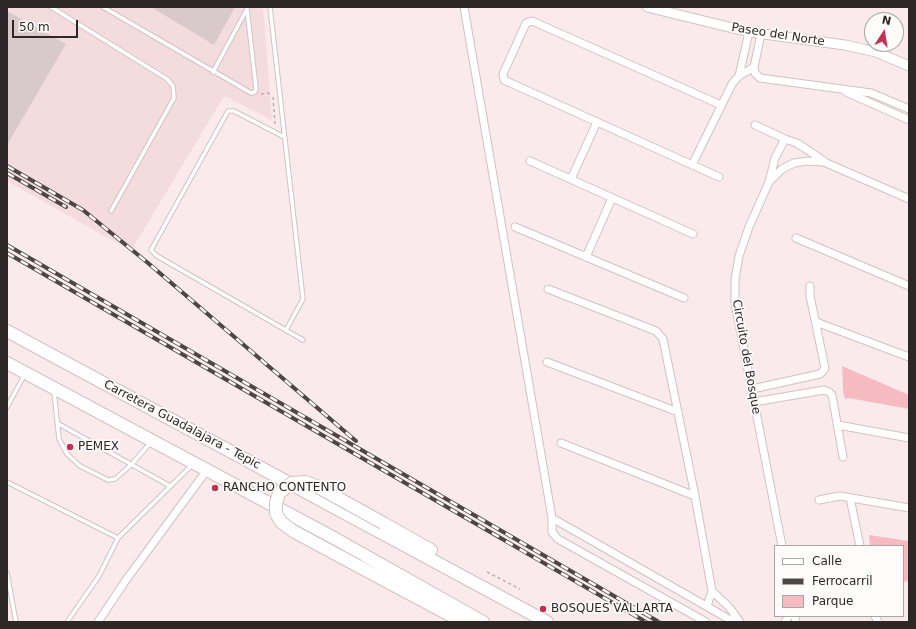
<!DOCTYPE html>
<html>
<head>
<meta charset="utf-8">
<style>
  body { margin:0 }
  #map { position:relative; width:916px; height:629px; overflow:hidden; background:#faeaeb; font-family:"DejaVu Sans",sans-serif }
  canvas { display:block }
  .frame { position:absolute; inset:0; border:8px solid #2d2728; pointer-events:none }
  .legend { position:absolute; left:774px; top:545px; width:130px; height:72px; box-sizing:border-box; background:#fefbfb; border:1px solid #aaa6a7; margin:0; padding:5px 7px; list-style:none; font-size:12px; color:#2d2728 }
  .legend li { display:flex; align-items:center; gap:8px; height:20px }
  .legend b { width:20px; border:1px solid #aaa6a7 }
  .north { position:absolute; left:864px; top:12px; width:40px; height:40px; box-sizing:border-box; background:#fefbfb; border:1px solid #aaa6a7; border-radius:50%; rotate:12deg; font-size:11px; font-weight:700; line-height:16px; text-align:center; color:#2d2728 }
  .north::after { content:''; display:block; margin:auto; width:14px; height:18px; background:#c13153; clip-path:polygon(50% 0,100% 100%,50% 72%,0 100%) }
  .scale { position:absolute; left:12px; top:20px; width:66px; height:18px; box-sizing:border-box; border:2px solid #2d2728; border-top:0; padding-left:5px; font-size:12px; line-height:14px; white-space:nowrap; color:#2d2728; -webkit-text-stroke:3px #fefbfb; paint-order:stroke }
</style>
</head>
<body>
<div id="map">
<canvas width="916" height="629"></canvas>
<div class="frame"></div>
<ul class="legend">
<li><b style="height:5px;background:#fff"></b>Calle</li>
<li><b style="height:5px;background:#4d4546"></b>Ferrocarril</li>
<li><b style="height:11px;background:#f6bbc1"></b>Parque</li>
</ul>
<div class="north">N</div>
<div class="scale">50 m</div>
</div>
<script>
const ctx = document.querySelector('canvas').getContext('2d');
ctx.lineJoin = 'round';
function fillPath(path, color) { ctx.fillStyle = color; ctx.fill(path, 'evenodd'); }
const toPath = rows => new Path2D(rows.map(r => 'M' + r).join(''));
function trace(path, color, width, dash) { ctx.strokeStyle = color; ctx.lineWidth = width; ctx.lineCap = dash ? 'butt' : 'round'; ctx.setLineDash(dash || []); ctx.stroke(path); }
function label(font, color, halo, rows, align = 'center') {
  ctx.font = font + ' "DejaVu Sans",sans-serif'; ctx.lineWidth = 3.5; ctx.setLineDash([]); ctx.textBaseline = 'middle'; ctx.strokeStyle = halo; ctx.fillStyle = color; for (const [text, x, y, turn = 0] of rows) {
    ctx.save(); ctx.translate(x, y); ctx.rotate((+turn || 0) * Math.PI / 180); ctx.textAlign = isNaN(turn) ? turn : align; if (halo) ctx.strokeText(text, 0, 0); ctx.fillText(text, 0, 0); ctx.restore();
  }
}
const built = toPath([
  [7,7,263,7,272,120,224,96,131,251,7,181]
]);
const green = toPath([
  [842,366,909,395,909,409,849,398,845,399,843,391],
  [869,535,909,541,909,581,903,582,903,546,870,546]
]);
const building = toPath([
  [151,7,235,7,214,45],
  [7,11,66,44,7,145]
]);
const path = toPath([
  [261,94,273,93],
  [273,97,275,125],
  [487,572,520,589]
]);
const service = toPath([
  [51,7,167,79,173,86,174,98,111,211],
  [103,7,251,93,255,92,256,88,247,9],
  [270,7,303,299,286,330],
  [213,72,247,9],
  [284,137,234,111,228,111,151,250,157,256,303,340],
  [54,391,59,439,67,454,80,466,108,480,115,479,132,464,151,442],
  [7,407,25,374],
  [57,423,170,486],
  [7,482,118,538],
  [7,573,16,622],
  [67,622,99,576,118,538,193,464]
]);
const minor = toPath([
  [464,7,552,518,552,532,558,539,706,622],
  [754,67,755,73,760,78,871,93,909,109],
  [739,76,749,32],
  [846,92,909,120],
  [755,125,785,139],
  [530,161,693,234],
  [692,165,732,84,739,76,754,67,761,34],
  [719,177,504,80,503,74,526,23,532,21,721,105],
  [571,179,597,122],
  [769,182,775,158,785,139,797,143,824,161],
  [515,227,684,298],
  [796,238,909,286],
  [586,257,612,198],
  [548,289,656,331,663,339,695,496,712,591,707,606],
  [816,322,909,357],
  [547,362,678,412],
  [752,389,820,374,823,371,825,368,810,296,810,286],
  [754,402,824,390,829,392,832,395,843,457],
  [838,425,909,438],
  [561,443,695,496],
  [850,498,860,546],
  [819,500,840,496,909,508],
  [552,518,734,622],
  [782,546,735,303,735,280,739,256,749,227,769,182,782,169,794,163,808,161,824,162,909,199],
  [712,591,729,607,740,622],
  [795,616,796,622],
  [875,616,878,622],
  [98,622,126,580,207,470],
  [785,622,789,616]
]);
const tertiary = toPath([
  [647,7,749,32,845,45,876,52,909,66]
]);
const trunk = toPath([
  [7,331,547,622],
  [7,363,332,537,483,622],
  [383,523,431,550],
  [358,566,463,622]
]);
const rail = toPath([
  [7,166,83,210,148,263,356,441],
  [7,173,66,207],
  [7,245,659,622],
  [7,253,646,622]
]);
const trunkBridge = toPath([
  [358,566,293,531,281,522,276,513,276,503,279,493,292,483,305,482,316,486,383,523]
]);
const markers = [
  [70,447,4,"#c13153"],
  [215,488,4,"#c13153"],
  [543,609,4,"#c13153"]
];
const streetNames = [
  ["Paseo del Norte",778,35,9],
  ["Circuito del Bosque",746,357,80],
  ["Carretera Guadalajara - Tepic",182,425,28]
];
const poiNames = [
  ["PEMEX",78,447],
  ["RANCHO CONTENTO",223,488],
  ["BOSQUES VALLARTA",551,609]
];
fillPath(built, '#f4dcde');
fillPath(green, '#f6bbc1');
fillPath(building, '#d8c9ca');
trace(service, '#d1c2c3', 5.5);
trace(minor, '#d1c2c3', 9);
trace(tertiary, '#d1c2c3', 11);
trace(trunk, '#d1c2c3', 14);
trace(path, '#baadae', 1.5, [3, 3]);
trace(service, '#fff', 3.5);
trace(minor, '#fff', 7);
trace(tertiary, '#fff', 9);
trace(trunk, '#fff', 12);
trace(rail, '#4d4546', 4);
trace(rail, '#fefbfb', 2.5, [8]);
trace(trunkBridge, '#d1c2c3', 14, []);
trace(trunkBridge, '#fff', 12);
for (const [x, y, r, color] of markers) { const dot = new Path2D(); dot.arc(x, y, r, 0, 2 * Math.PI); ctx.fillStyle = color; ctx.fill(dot); trace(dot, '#fefbfb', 1.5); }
label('12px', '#2d2728', '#fefbfb', streetNames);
label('12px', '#2d2728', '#fefbfb', poiNames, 'left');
</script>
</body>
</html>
